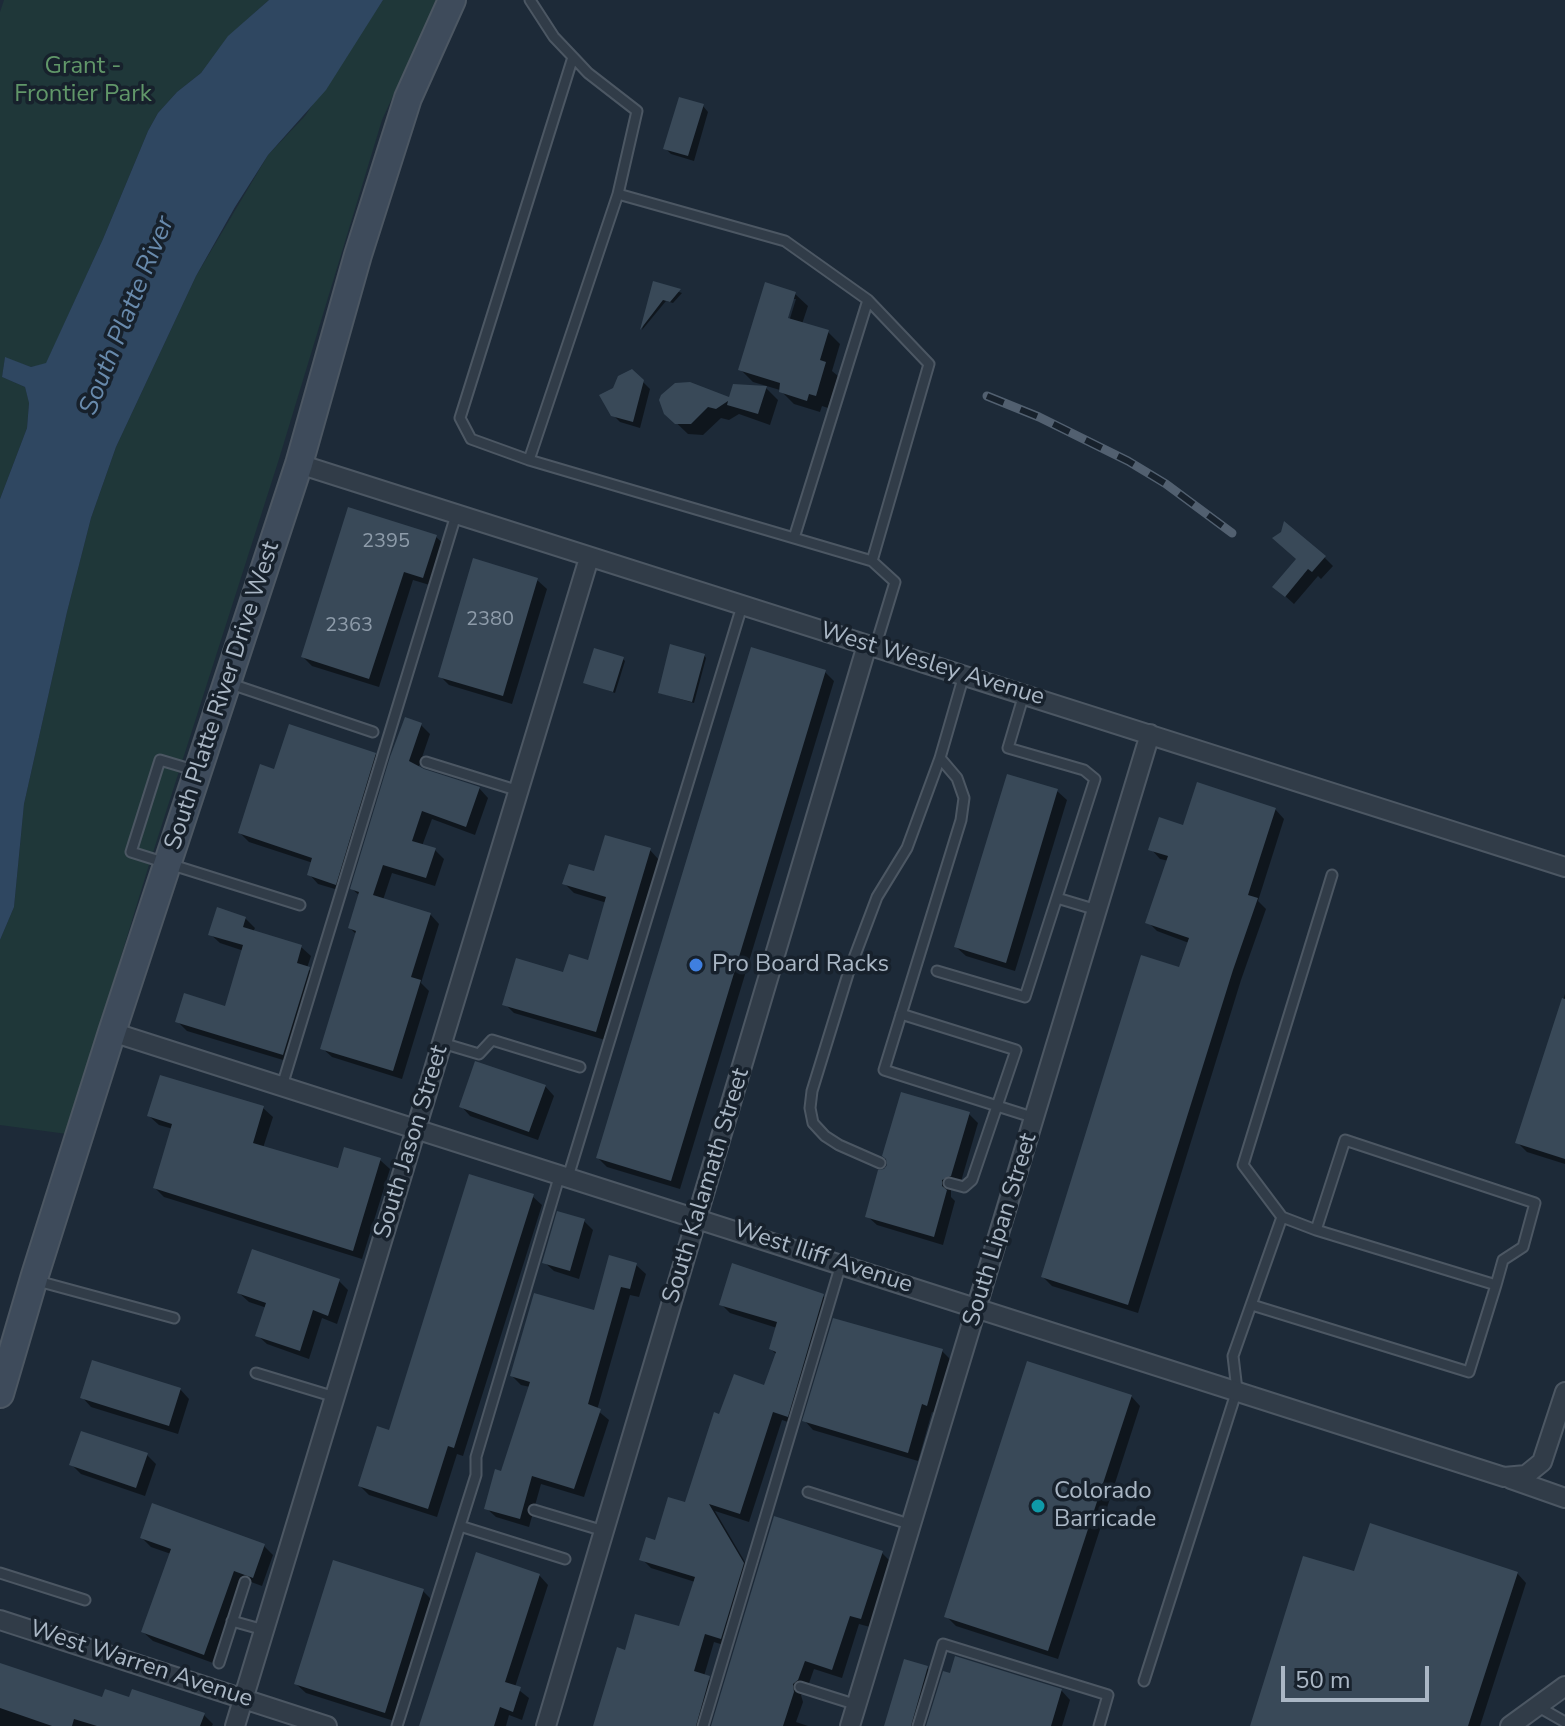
<!DOCTYPE html>
<html>
<head>
<meta charset="utf-8">
<style>
  body { margin:0 }
  #map { position:relative; width:1565px; height:1726px; overflow:hidden; background:#1d2a38; font-family:"Nunito Sans",sans-serif }
  canvas { display:block }
  .scale { position:absolute; left:1281px; top:1666px; width:148px; height:36px; box-sizing:border-box; border:4px solid #aab7c5; border-top:0; padding-left:10px; font-size:24px; line-height:28px; white-space:nowrap; color:#aab7c5; -webkit-text-stroke:6px #17212c; paint-order:stroke }
</style>
</head>
<body>
<div id="map">
<canvas width="1565" height="1726"></canvas>
<div class="scale">50 m</div>
</div>
<script>
const ctx = document.querySelector('canvas').getContext('2d');
ctx.lineJoin = 'round';
function fillPath(path, color) { ctx.fillStyle = color; ctx.fill(path, 'evenodd'); }
const toPath = rows => new Path2D(rows.map(r => 'M' + r).join(''));
function trace(path, color, width, dash) { ctx.strokeStyle = color; ctx.lineWidth = width; ctx.lineCap = dash ? 'butt' : 'round'; ctx.setLineDash(dash || []); ctx.stroke(path); }
function label(font, color, halo, rows, align = 'center') {
  ctx.font = font + ' "Nunito Sans",sans-serif'; ctx.lineWidth = 7; ctx.setLineDash([]); ctx.textBaseline = 'middle'; ctx.strokeStyle = halo; ctx.fillStyle = color; for (const [text, x, y, turn = 0] of rows) {
    ctx.save(); ctx.translate(x, y); ctx.rotate((+turn || 0) * Math.PI / 180); ctx.textAlign = isNaN(turn) ? turn : align; if (halo) ctx.strokeText(text, 0, 0); ctx.fillText(text, 0, 0); ctx.restore();
  }
}
const green = toPath([
  [4,0,269,0,229,36,201,73,177,92,158,113,148,131,103,239,46,364,31,367,5,358,2,377,25,387,29,402,27,428,0,499,0,12],
  [383,0,437,0,382,120,279,459,148,868,67,1134,0,1125,0,940,14,907,24,804,67,612,91,518,116,447,196,276,268,155,305,116]
]);
const water = toPath([
  [269,0,383,0,326,90,268,155,235,207,196,276,116,447,91,518,67,612,24,804,14,907,0,940,0,499,27,428,29,403,25,387,2,377,5,357,31,367,46,363,103,239,148,131,158,113,177,92,201,73,228,36]
]);
const shadow = toPath([
  [703,106,708,112,694,161,671,154,665,148],
  [655,283,682,293,673,303,666,301,642,330],
  [795,294,808,306,802,324,828,332,840,344,832,371,838,376,828,408,822,406,820,412,794,404,780,390,753,382,740,369],
  [792,299,796,299,787,328,783,327],
  [642,381,650,389,640,428,620,422,612,414],
  [766,388,778,400,770,425,739,414,729,420,721,418,703,435,688,434,666,413,731,400],
  [436,537,446,546,433,586,413,580,379,687,312,666,303,657],
  [1324,557,1333,566,1321,579,1318,576,1294,604,1275,587],
  [537,580,547,589,512,704,449,685,440,676],
  [704,655,706,658,694,703,660,693],
  [623,659,625,661,615,693,585,682],
  [825,672,834,681,680,1189,607,1167,598,1158],
  [421,725,430,734,418,769,479,788,488,798,475,835,432,819,422,846,435,850,444,859,435,886,392,873,383,900,430,914,439,924,421,983,429,991,402,1079,332,1057,322,1048,357,935,350,928,360,896,352,889],
  [375,754,384,764,345,892,318,884,309,874,313,863,249,842,240,833,275,771],
  [1057,791,1067,800,1015,971,966,956,956,947],
  [1275,809,1284,819,1258,901,1266,909,1241,980,1138,1313,1052,1286,1043,1277,1180,969,1189,943,1157,931,1148,922,1169,861,1160,859,1151,849,1184,827],
  [650,850,659,860,605,1040,514,1013,505,1004,589,962,607,903,574,893,565,884],
  [245,918,255,928,253,932,301,947,311,956,307,968,319,978,293,1063,187,1031,177,1021,226,1008,244,951,220,943,210,934],
  [1565,994,1565,1164,1527,1152,1518,1143],
  [545,1086,554,1096,538,1140,470,1116,461,1106],
  [263,1108,273,1117,263,1148,340,1170,380,1160,390,1169,362,1259,164,1197,155,1188,173,1129,159,1125,149,1116],
  [969,1114,978,1123,960,1185,951,1190,951,1197,955,1201,943,1245,877,1225,867,1216],
  [532,1196,542,1205,463,1456,457,1454,437,1517,369,1495,360,1486],
  [584,1221,593,1230,579,1279,554,1271,544,1262],
  [636,1265,646,1274,639,1297,630,1295,597,1410,609,1420,584,1497,541,1484,529,1527,496,1517,486,1508,502,1473,530,1387,521,1385,512,1376,596,1312],
  [339,1281,348,1290,337,1324,322,1318,309,1359,267,1344,257,1335,267,1308,249,1302,239,1293],
  [823,1296,832,1305,797,1425,782,1420,749,1522,715,1511,752,1574,730,1647,714,1642,704,1676,718,1687,708,1726,595,1726,627,1652,681,1628,695,1582,651,1568,642,1559,687,1505,720,1416,765,1388,777,1355,771,1349,777,1328,730,1313,721,1304],
  [942,1351,951,1360,936,1414,932,1412,918,1461,813,1430,804,1420],
  [180,1389,189,1399,178,1434,91,1407,82,1397],
  [1131,1396,1140,1406,1058,1659,956,1626,946,1616],
  [147,1455,156,1464,145,1496,81,1474,72,1465],
  [142,1538,264,1546,273,1555,262,1586,243,1579,213,1663,153,1641,143,1632,171,1554,151,1547],
  [882,1553,891,1562,870,1627,859,1624,842,1678,814,1669,807,1689,801,1695,803,1702,796,1722,808,1726,713,1726],
  [1356,1573,1517,1573,1526,1583,1480,1726,1251,1726],
  [539,1575,548,1585,515,1687,529,1698,522,1720,509,1715,506,1726,424,1726],
  [423,1591,432,1600,394,1721,306,1693,296,1684],
  [0,1665,104,1700,131,1700,204,1715,213,1724,212,1726,0,1726],
  [927,1668,937,1678,922,1726,886,1726],
  [1061,1690,1070,1700,1062,1726,928,1726]
]);
const building = toPath([
  [679,97,704,104,688,156,663,149],
  [653,281,681,289,670,302,663,300,640,330],
  [765,282,796,292,788,318,829,330,820,360,826,362,816,396,809,394,807,401,779,392,780,383,738,370],
  [632,369,644,380,633,422,611,416,599,395,613,388,618,376],
  [690,382,729,397,733,384,767,386,758,414,727,405,728,401,716,409,708,407,691,424,675,424,664,414,659,400,661,395,675,383],
  [348,507,437,535,423,578,404,572,369,679,301,657],
  [1284,521,1326,556,1312,572,1308,569,1285,597,1272,587,1296,559,1272,538,1281,532],
  [473,558,538,578,503,696,438,677],
  [670,644,705,654,692,702,658,693],
  [751,647,826,670,671,1181,596,1158],
  [594,648,624,657,613,692,583,683],
  [405,717,422,723,409,761,424,769,480,787,466,827,422,811,412,841,436,848,426,878,383,865,373,895,431,913,411,977,421,980,393,1071,320,1049,356,931,348,928,359,892,350,889,390,757],
  [289,724,376,753,336,885,307,875,312,858,238,833,260,764,274,769],
  [1007,774,1058,789,1006,963,954,947],
  [1197,782,1276,808,1248,895,1258,898,1233,970,1128,1305,1041,1277,1141,955,1179,967,1189,938,1145,923,1168,856,1148,850,1159,817,1183,825],
  [605,835,651,848,596,1032,502,1005,516,958,563,972,569,954,588,960,606,897,562,884,569,864,594,871],
  [217,907,246,917,243,927,302,945,297,963,310,967,283,1055,175,1022,184,993,225,1006,243,945,208,935],
  [1562,998,1565,999,1565,1159,1515,1143],
  [475,1061,546,1085,529,1132,459,1107],
  [160,1075,264,1106,253,1143,338,1168,344,1147,381,1158,353,1251,153,1188,172,1124,147,1116],
  [901,1092,970,1112,951,1176,942,1180,942,1186,947,1190,934,1237,865,1217,878,1170,884,1169,887,1165,886,1159,882,1156],
  [469,1174,534,1194,454,1448,448,1446,428,1509,358,1486,377,1426,389,1430],
  [557,1211,585,1219,570,1271,542,1263],
  [252,1249,340,1279,328,1316,313,1310,300,1351,255,1336,266,1303,237,1293],
  [609,1255,637,1263,630,1289,621,1287,588,1404,601,1409,574,1489,532,1476,520,1519,484,1509,495,1469,501,1471,530,1382,510,1376,534,1293,594,1310],
  [732,1263,824,1294,788,1417,773,1412,740,1514,709,1504,744,1563,721,1639,705,1634,694,1671,710,1676,696,1726,593,1726,617,1647,625,1650,635,1614,679,1626,695,1577,639,1560,646,1537,655,1540,668,1497,685,1502,714,1412,719,1414,734,1374,764,1385,776,1352,769,1349,777,1322,719,1305],
  [833,1318,943,1349,927,1406,922,1404,908,1453,802,1421],
  [92,1360,181,1388,169,1426,80,1398],
  [1027,1361,1132,1395,1048,1651,944,1617],
  [81,1431,148,1453,136,1488,69,1465],
  [152,1503,265,1544,253,1578,234,1571,204,1655,141,1632,171,1549,140,1538],
  [774,1516,883,1551,861,1619,850,1616,832,1670,805,1661,798,1680,793,1684,794,1692,783,1726,711,1726],
  [1370,1523,1518,1572,1468,1726,1250,1726,1303,1556,1354,1571],
  [476,1552,540,1574,505,1682,521,1687,513,1712,500,1707,494,1726,419,1726],
  [333,1560,424,1589,385,1713,294,1684],
  [955,1656,1062,1689,1051,1726,926,1726,943,1671,950,1673],
  [904,1659,928,1666,911,1726,884,1726],
  [0,1663,102,1697,105,1689,129,1697,132,1689,205,1713,200,1726,97,1726,74,1719,72,1726,52,1726,0,1708]
]);
const lane = toPath([
  [530,0,554,37,573,57],
  [529,460,471,439,460,418,573,57,588,73,637,111,618,194],
  [794,538,868,300],
  [872,561,929,364,868,300,785,241,618,194,529,460,872,561,895,582,875,648],
  [964,675,940,758,957,778,964,798,961,820,884,1070,1035,1118],
  [228,683,373,732],
  [426,762,519,791],
  [197,771,160,760,131,852,300,905],
  [1057,898,1097,910],
  [937,971,1025,997,1095,779,1084,770,1008,748,1024,694],
  [901,1014,1016,1050,972,1180,964,1187,949,1183],
  [442,1043,479,1054,492,1040,580,1067],
  [282,1086,456,515],
  [880,1163,839,1145,825,1136,813,1123,810,1108,812,1091,848,974,877,897,907,848,940,758],
  [568,1177,742,606],
  [1316,1230,1345,1140,1535,1203,1523,1247,1503,1260,1496,1285],
  [34,1280,174,1318],
  [1252,1305,1469,1372,1496,1285,1316,1230,1282,1217],
  [256,1373,335,1397],
  [808,1492,912,1525],
  [534,1510,604,1531],
  [460,1526,565,1559],
  [0,1573,85,1600],
  [232,1621,264,1630],
  [219,1663,245,1582],
  [1144,1681,1237,1390,1233,1356,1282,1217,1243,1165,1332,875],
  [800,1687,857,1705],
  [1537,1706,1565,1722],
  [397,1726,476,1475,476,1457,560,1174],
  [703,1726,841,1264],
  [918,1726,943,1644,1108,1695,1099,1726]
]);
const street = toPath([
  [299,464,1565,867],
  [112,1032,1504,1477,1526,1475,1542,1462,1565,1392],
  [1511,1479,1565,1498],
  [0,1620,327,1726],
  [235,1726,589,558],
  [546,1726,867,645],
  [850,1726,1150,734],
  [1510,1726,1565,1686]
]);
const secondary = toPath([
  [0,1394,35,1275,112,1032,299,464,358,255,408,98,452,0]
]);
const rail = toPath([
  [987,396,1039,417,1128,461,1166,484,1232,533]
]);
const markers = [
  [696,965,8,"#3f7fe0"],
  [1038,1506,8,"#0f9aa8"]
];
const numberNames = [
  ["2395",386,542],
  ["2380",490,620],
  ["2363",349,626]
];
const parkNames = [
  ["Grant -",83,67],
  ["Frontier Park",83,95]
];
const streetNames = [
  ["West Wesley Avenue",932,665,17],
  ["South Platte River Drive West",223,696,-72],
  ["South Jason Street",412,1142,-73],
  ["South Kalamath Street",707,1186,-73],
  ["South Lipan Street",1001,1230,-73],
  ["West Iliff Avenue",823,1258,18],
  ["West Warren Avenue",141,1665,18]
];
const poiNames = [
  ["Pro Board Racks",712,965],
  ["Colorado",1054,1492],
  ["Barricade",1054,1520]
];
const waterNames = [
  ["South Platte River",128,316,-68]
];
fillPath(green, '#1f3739');
fillPath(water, '#2f4761');
fillPath(shadow, '#0007');
fillPath(building, '#394958');
trace(lane, '#4c5763', 13);
trace(street, '#4c5763', 22);
trace(secondary, '#4c5763', 30);
trace(lane, '#313c48', 9);
trace(street, '#313c48', 18);
trace(secondary, '#3e4b5b', 26);
trace(rail, '#526070', 9);
trace(rail, '#17212c', 6, [18]);
for (const [x, y, r, color] of markers) { const dot = new Path2D(); dot.arc(x, y, r, 0, 2 * Math.PI); ctx.fillStyle = color; ctx.fill(dot); trace(dot, '#17212c', 3); }
label('20px', '#8e9caa', null, numberNames);
label('24px', '#619769', '#17212c', parkNames);
label('24px', '#aab7c5', '#17212c', streetNames);
label('24px', '#aab7c5', '#17212c', poiNames, 'left');
label('italic 26px', '#688aac', '#17212c', waterNames);
</script>
</body>
</html>
